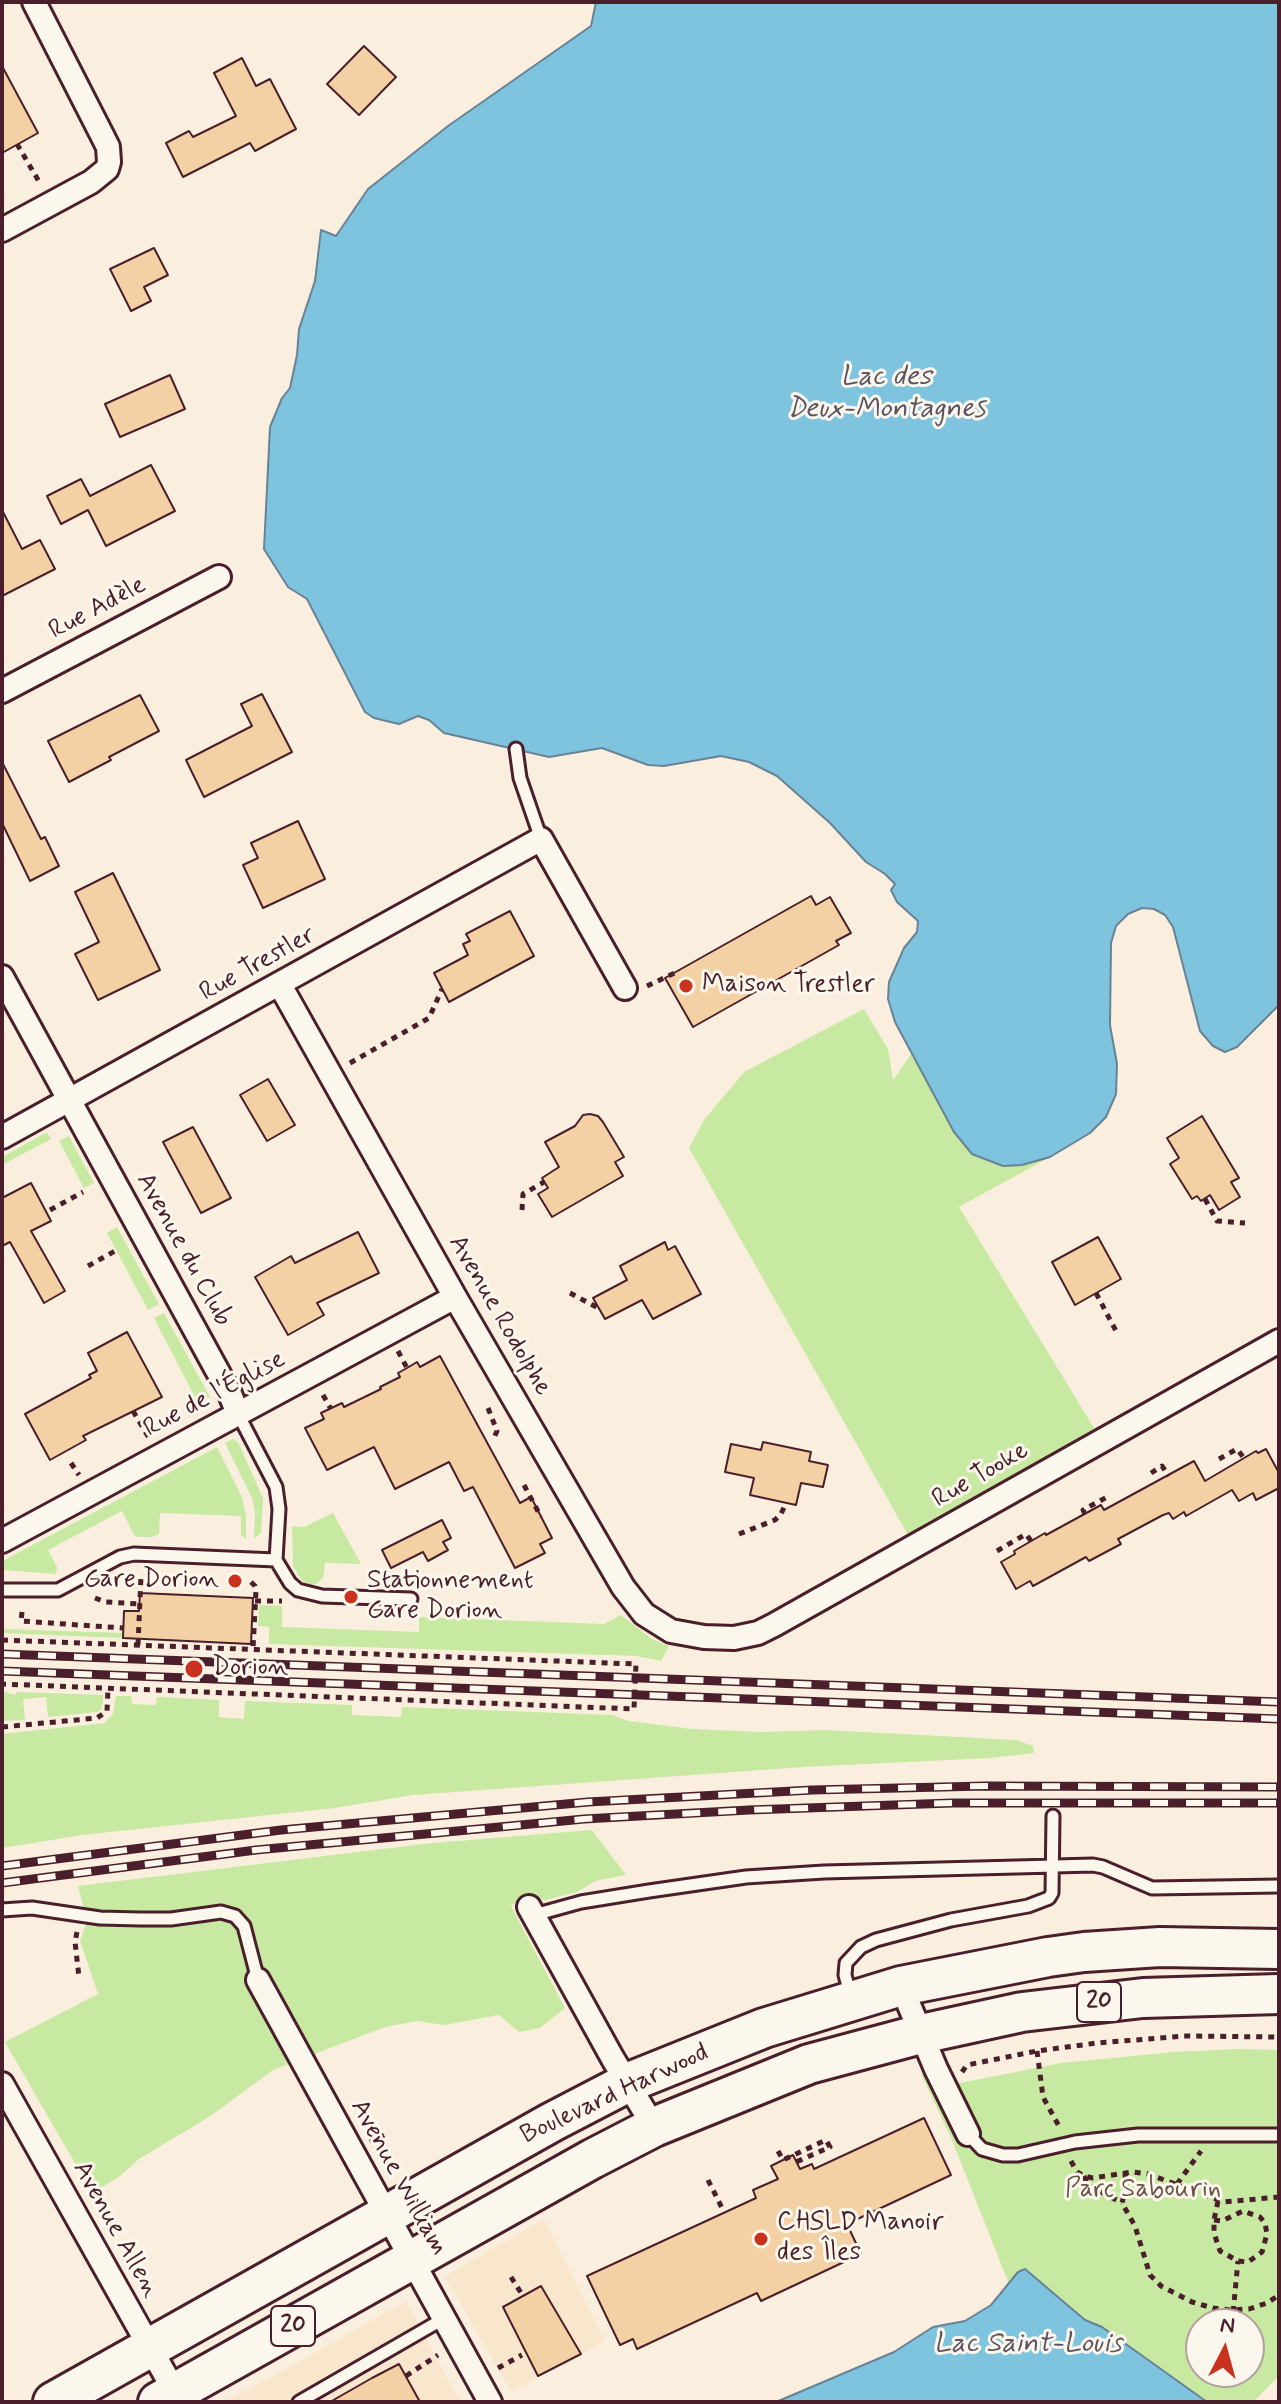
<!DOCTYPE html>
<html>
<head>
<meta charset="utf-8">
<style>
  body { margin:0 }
  #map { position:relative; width:1281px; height:2404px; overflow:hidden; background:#faefde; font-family:Mynerve,sans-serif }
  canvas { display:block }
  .frame { position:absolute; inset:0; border:4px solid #4a1f2b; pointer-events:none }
  .north { position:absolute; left:1185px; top:2308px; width:80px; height:80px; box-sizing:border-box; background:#fbf7ec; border:2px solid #b4a19f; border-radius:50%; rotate:6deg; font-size:22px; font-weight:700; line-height:32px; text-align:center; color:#4a1f2b }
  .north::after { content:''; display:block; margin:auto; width:28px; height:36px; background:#c8321e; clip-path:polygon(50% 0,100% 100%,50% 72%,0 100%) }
</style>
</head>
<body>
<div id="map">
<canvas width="1281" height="2404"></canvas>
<div class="frame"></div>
<div class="north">N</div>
</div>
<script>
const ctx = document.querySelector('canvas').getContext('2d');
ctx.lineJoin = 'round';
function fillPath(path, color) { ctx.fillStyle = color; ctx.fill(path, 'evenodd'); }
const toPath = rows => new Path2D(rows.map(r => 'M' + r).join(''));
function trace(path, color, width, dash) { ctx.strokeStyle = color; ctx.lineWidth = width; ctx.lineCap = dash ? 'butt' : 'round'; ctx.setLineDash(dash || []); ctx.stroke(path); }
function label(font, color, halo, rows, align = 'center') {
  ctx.font = font + ' Mynerve,sans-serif'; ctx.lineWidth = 6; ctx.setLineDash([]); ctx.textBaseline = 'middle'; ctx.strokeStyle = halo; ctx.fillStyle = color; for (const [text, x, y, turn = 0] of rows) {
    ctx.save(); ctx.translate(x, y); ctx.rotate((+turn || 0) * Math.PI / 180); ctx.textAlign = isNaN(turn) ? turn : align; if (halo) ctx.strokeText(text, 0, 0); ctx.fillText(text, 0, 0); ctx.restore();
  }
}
const built = toPath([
  [544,2219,605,2341,511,2392,445,2276],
  [406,2301,460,2402,223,2402,292,2366]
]);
const green = toPath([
  [864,1009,888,1049,893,1080,912,1053,954,1132,972,1154,1022,1165,1050,1157,959,1207,1096,1431,908,1535,689,1148,704,1120,744,1072],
  [47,1132,51,1139,2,1165,2,1157],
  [69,1136,94,1183,84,1188,59,1141],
  [117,1227,159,1304,148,1310,107,1233],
  [164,1313,210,1397,206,1398,206,1404,200,1407,154,1318],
  [233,1439,238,1442,263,1498,261,1533,254,1539,255,1514,252,1498,225,1443],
  [217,1447,242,1497,246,1515,246,1539,241,1535,241,1516,160,1513,159,1534,152,1537,138,1537,134,1535,122,1511,48,1550,57,1567,56,1574,2,1570,2,1562,8,1558],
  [333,1513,361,1564,325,1563,323,1578,314,1585,308,1584,301,1580,293,1566,292,1526,304,1527],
  [259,1605,282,1606,282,1627,419,1632,419,1617,604,1624,621,1615,652,1639,669,1646,661,1661,636,1656,269,1644,269,1627,258,1626],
  [2,1629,123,1633,123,1638,2,1633],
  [2,1691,15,1695,17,1692,103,1695,103,1703,101,1710,97,1712,48,1717,46,1697,23,1699,25,1720,2,1721],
  [116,1696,131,1696,132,1704,156,1705,157,1697,219,1700,219,1717,244,1719,245,1701,352,1705,352,1715,401,1717,402,1707,612,1715,629,1721,692,1729,761,1732,825,1730,1016,1740,1033,1746,1034,1753,991,1758,803,1767,413,1795,335,1808,82,1835,2,1848,2,1734,104,1723,113,1714],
  [592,1830,626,1875,595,1881,577,1892,546,1900,524,1897,511,1906,565,2008,540,2028,519,2032,499,2015,444,2025,417,2021,385,2027,273,2070,209,2117,139,2159,119,2177,92,2193,5,2042,98,1994,80,1941,87,1921,78,1886,432,1843],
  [1237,2049,1279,2050,1279,2376,1253,2402,1207,2402,1102,2327,1085,2320,1025,2269,1018,2272,1009,2284,952,2140,921,2074,960,2083,1061,2063,1174,2052],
  [1201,2324,1249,2324,1249,2372,1201,2372]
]);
const water = toPath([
  [596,2,1279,2,1279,1005,1237,1047,1225,1052,1213,1046,1200,1031,1173,927,1165,915,1154,909,1142,908,1128,914,1116,926,1111,943,1110,1025,1117,1064,1116,1094,1106,1117,1090,1133,1050,1157,1022,1165,1003,1166,972,1154,954,1132,895,1022,888,999,889,982,904,948,917,932,918,921,897,902,891,890,895,884,885,874,866,862,830,823,777,776,749,762,721,756,664,766,648,765,602,748,549,757,444,733,429,720,418,716,399,724,374,718,365,712,307,599,288,587,264,549,270,427,282,398,290,388,297,355,299,329,315,281,321,230,336,236,368,189,448,126,591,26,596,2],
  [1025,2269,1085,2320,1102,2327,1207,2402,776,2402,894,2352,933,2327,965,2321,991,2305,1018,2272,1025,2269]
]);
const building = toPath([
  [364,46,396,77,359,115,327,84,364,46],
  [242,58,256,86,270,79,296,129,255,151,250,143,183,177,166,143,189,131,193,137,236,116,214,73,242,58],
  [2,66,38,133,2,153,2,66],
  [154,248,168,275,144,287,151,301,131,311,110,269,154,248],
  [170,375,185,409,120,437,105,404,170,375],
  [151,465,175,511,106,546,88,510,61,524,47,496,81,479,90,496,151,465],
  [2,510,22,549,40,540,55,569,2,596,2,510],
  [262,694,292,752,204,797,186,760,252,726,241,704,262,694],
  [140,695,159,731,109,757,111,760,69,782,48,741,140,695],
  [2,762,41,839,45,837,59,866,30,881,2,823,2,762],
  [298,821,325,879,263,908,243,865,258,858,251,843,298,821],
  [113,873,160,970,98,1000,75,954,99,942,75,892,113,873],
  [811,896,816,905,830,897,851,933,836,941,839,945,693,1027,665,978,811,896],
  [510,911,534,956,449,1002,434,973,468,955,463,944,470,941,466,934,510,911],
  [268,1079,295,1125,267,1141,240,1095,268,1079],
  [590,1114,598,1116,603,1122,624,1157,615,1162,623,1176,552,1217,538,1194,548,1188,542,1178,559,1167,545,1142,575,1126,583,1115,590,1114],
  [1202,1116,1239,1178,1231,1182,1240,1197,1219,1210,1210,1195,1201,1201,1197,1196,1192,1199,1170,1164,1179,1158,1167,1138,1202,1116],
  [193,1127,231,1198,201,1213,163,1142,193,1127],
  [31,1183,51,1221,31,1231,65,1291,44,1303,10,1242,2,1246,2,1198,31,1183],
  [358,1232,379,1273,317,1303,324,1315,288,1335,255,1277,291,1256,295,1263,358,1232],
  [1098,1237,1121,1279,1075,1305,1052,1262,1098,1237],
  [665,1242,668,1250,675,1246,701,1294,653,1319,642,1300,605,1319,593,1298,627,1280,620,1266,665,1242],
  [127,1332,162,1397,83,1436,86,1440,50,1460,25,1414,91,1378,89,1375,97,1371,88,1353,127,1332],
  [440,1356,520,1503,531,1497,552,1538,540,1544,545,1553,515,1568,473,1487,464,1491,449,1462,395,1489,374,1447,327,1470,305,1428,324,1419,321,1413,342,1403,344,1407,381,1389,380,1387,400,1377,398,1373,407,1368,417,1362,420,1367,440,1356],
  [763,1442,811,1452,809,1461,828,1465,823,1487,801,1483,796,1505,750,1495,754,1478,725,1472,731,1444,761,1450,763,1442],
  [1266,1449,1279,1473,1279,1488,1256,1500,1253,1493,1239,1501,1232,1490,1186,1516,1184,1512,1173,1519,1169,1513,1163,1515,1118,1539,1121,1544,1089,1561,1086,1557,1033,1586,1030,1581,1016,1589,1001,1562,1015,1554,1014,1551,1045,1533,1046,1535,1101,1505,1104,1510,1194,1461,1205,1481,1256,1451,1258,1453,1266,1449],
  [442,1520,451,1538,443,1542,448,1550,428,1561,423,1552,391,1568,382,1550,442,1520],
  [140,1593,253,1598,251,1644,123,1638,124,1611,139,1611,140,1593],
  [924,2118,951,2175,847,2224,861,2254,761,2301,757,2293,637,2349,633,2339,620,2345,587,2276,756,2198,753,2190,778,2179,771,2166,793,2155,800,2169,812,2164,814,2169,924,2118],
  [541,2286,581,2354,538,2376,503,2307,541,2286],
  [399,2364,420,2402,330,2402,372,2378,399,2364]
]);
const path = toPath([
  [17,144,41,185],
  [647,986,679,971],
  [350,1063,429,1018,442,989],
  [1205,1199,1217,1221,1245,1223],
  [50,1210,83,1192],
  [522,1210,523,1194,544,1182],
  [88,1266,115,1251],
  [570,1293,600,1309],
  [1096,1293,1116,1331],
  [398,1351,407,1368],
  [323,1395,331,1409],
  [488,1408,497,1431,493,1440],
  [133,1411,149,1438],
  [1219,1459,1237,1449,1244,1458],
  [71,1463,79,1475],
  [1151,1473,1162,1466,1169,1476],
  [524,1485,541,1517],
  [1085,1514,1083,1510,1107,1497],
  [739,1534,775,1520,781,1514,786,1503],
  [997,1551,1026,1534,1031,1541],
  [251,1582,255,1586,256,1590,253,1649],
  [95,1598,106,1602,140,1604],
  [255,1601,282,1601],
  [22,1612,21,1621,123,1628],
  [2,1640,636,1664,634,1709,2,1684],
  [138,1645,141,1576],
  [2,1727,97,1718,107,1711,108,1689],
  [77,1932,75,1942,79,1977],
  [1037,2051,1043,2097,1060,2128],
  [962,2072,967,2065,1037,2051,1097,2043,1186,2036,1279,2037],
  [370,2142,384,2135],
  [778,2151,783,2160,826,2140,830,2147,796,2162],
  [1071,2161,1077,2172,1084,2176,1093,2178,1132,2172,1148,2174,1224,2202,1279,2197],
  [1125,2173,1126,2187,1122,2203,1135,2226,1150,2275,1161,2286,1192,2302,1213,2308,1231,2310,1249,2309,1267,2303,1279,2295],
  [1084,2176,1088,2185,1122,2203],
  [708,2180,724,2212],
  [1177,2184,1201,2151],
  [1214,2220,1222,2221,1243,2211,1260,2217,1265,2223,1267,2234,1262,2252,1248,2262,1238,2261,1220,2251,1214,2233,1214,2220,1218,2201],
  [511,2277,523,2296],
  [1232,2324,1238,2261],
  [498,2368,522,2355],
  [406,2376,438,2355]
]);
const lane = toPath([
  [516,749,520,778,541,839],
  [238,1414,276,1487,279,1509,276,1560,290,1583,298,1590,322,1596,411,1599],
  [2,1590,58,1590,120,1557,134,1554,276,1560],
  [2,1910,32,1908,100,1918,140,1919,171,1919,221,1912,235,1916,244,1926,258,1980],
  [534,1915,581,1902,649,1891,746,1877,824,1872,1093,1865,1103,1867,1152,1888,1279,1886],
  [851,1997,845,1975,846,1963,861,1947,876,1940,951,1920,1028,1906,1049,1898,1052,1893,1053,1816],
  [968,2134,982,2149,1003,2155,1018,2155,1075,2142,1138,2135,1279,2135],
  [299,2402,443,2319]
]);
const street = toPath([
  [2,230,91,182,107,169,109,162,108,147,103,137,34,2],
  [2,691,219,577],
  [2,977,230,1394,238,1414],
  [280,985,455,1297,623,1587,644,1614,671,1631,704,1637,734,1638,758,1633,774,1625,1279,1341],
  [2,1137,541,839,625,988],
  [2,1541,455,1297],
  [529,1907,613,2059,654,2127],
  [258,1980,490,2402],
  [901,1986,936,2069,968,2134],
  [2,2084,180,2401]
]);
const highway = toPath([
  [53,2402,552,2122,627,2083,764,2028,901,1986,1048,1957,1084,1952,1160,1947,1279,1949],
  [158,2402,592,2159,654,2127,809,2064,921,2034,1022,2012,1143,1998,1279,1994]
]);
const rail = toPath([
  [2,1654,1279,1702],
  [2,1671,1279,1719],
  [2,1866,281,1830,588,1802,812,1790,986,1786,1279,1787],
  [2,1883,256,1850,584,1819,749,1810,952,1803,1279,1803]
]);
const markers = [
  [686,986,8,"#c8321e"],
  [235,1581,8,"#c8321e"],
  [351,1597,8,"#c8321e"],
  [194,1669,10,"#c8321e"],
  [761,2239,8,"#c8321e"]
];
const shields = [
  [1099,2002,44],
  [293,2326,44]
];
const shieldNames = [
  ["20",1099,2002],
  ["20",293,2326]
];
const streetNames = [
  ["Rue Adèle",98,609,-28],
  ["Rue Trestler",258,965,-29],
  ["Avenue du Club",183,1250,61],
  ["Avenue Rodolphe",499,1316,60],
  ["Rue de l'Église",215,1395,-28],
  ["Rue Tooke",981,1476,-30],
  ["Boulevard Harwood",615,2095,-25],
  ["Avenue William",398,2178,61],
  ["Avenue Allen",115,2230,61]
];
const poiNames = [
  ["Maison Trestler",702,986],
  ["Gare Dorion",219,1581,"right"],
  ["Stationnement",367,1582],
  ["Gare Dorion",367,1612],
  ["Dorion",212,1669],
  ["CHSLD Manoir",777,2224],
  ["des Îles",777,2254]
];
const parkNames = [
  ["Parc Sabourin",1143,2191]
];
const waterNames = [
  ["Lac des",886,378],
  ["Deux-Montagnes",886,410],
  ["Lac Saint-Louis",1028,2345]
];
fillPath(built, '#f8e6cd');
fillPath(green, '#c8e9a2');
fillPath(water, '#7ec4de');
trace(water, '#698296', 2);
fillPath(building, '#f4d1a5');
trace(building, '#4a1f2b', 2);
trace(lane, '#4a1f2b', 17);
trace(street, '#4a1f2b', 28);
trace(highway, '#4a1f2b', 44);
trace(path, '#4a1f2b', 5, [6, 6]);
trace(lane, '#fbf7ec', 11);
trace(street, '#fbf7ec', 22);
trace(highway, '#fbf7ec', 38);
trace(rail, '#4a1f2b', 9);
trace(rail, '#fbf7ec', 6, [18]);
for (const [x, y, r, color] of markers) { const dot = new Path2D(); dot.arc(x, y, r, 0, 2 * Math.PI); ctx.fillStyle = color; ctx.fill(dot); trace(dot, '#fbf7ec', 3); }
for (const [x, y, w] of shields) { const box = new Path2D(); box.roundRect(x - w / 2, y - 20, w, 40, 6); ctx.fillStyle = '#fbf7ec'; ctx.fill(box); trace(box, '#4a1f2b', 2); }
label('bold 24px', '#4a1f2b', null, shieldNames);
label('26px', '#4a1f2b', '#fbf7ec', streetNames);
label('26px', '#4a1f2b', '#fbf7ec', poiNames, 'left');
label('26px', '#6a5249', '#fbf7ec', parkNames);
label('italic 28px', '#5a5161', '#fbf7ec', waterNames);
</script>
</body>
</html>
